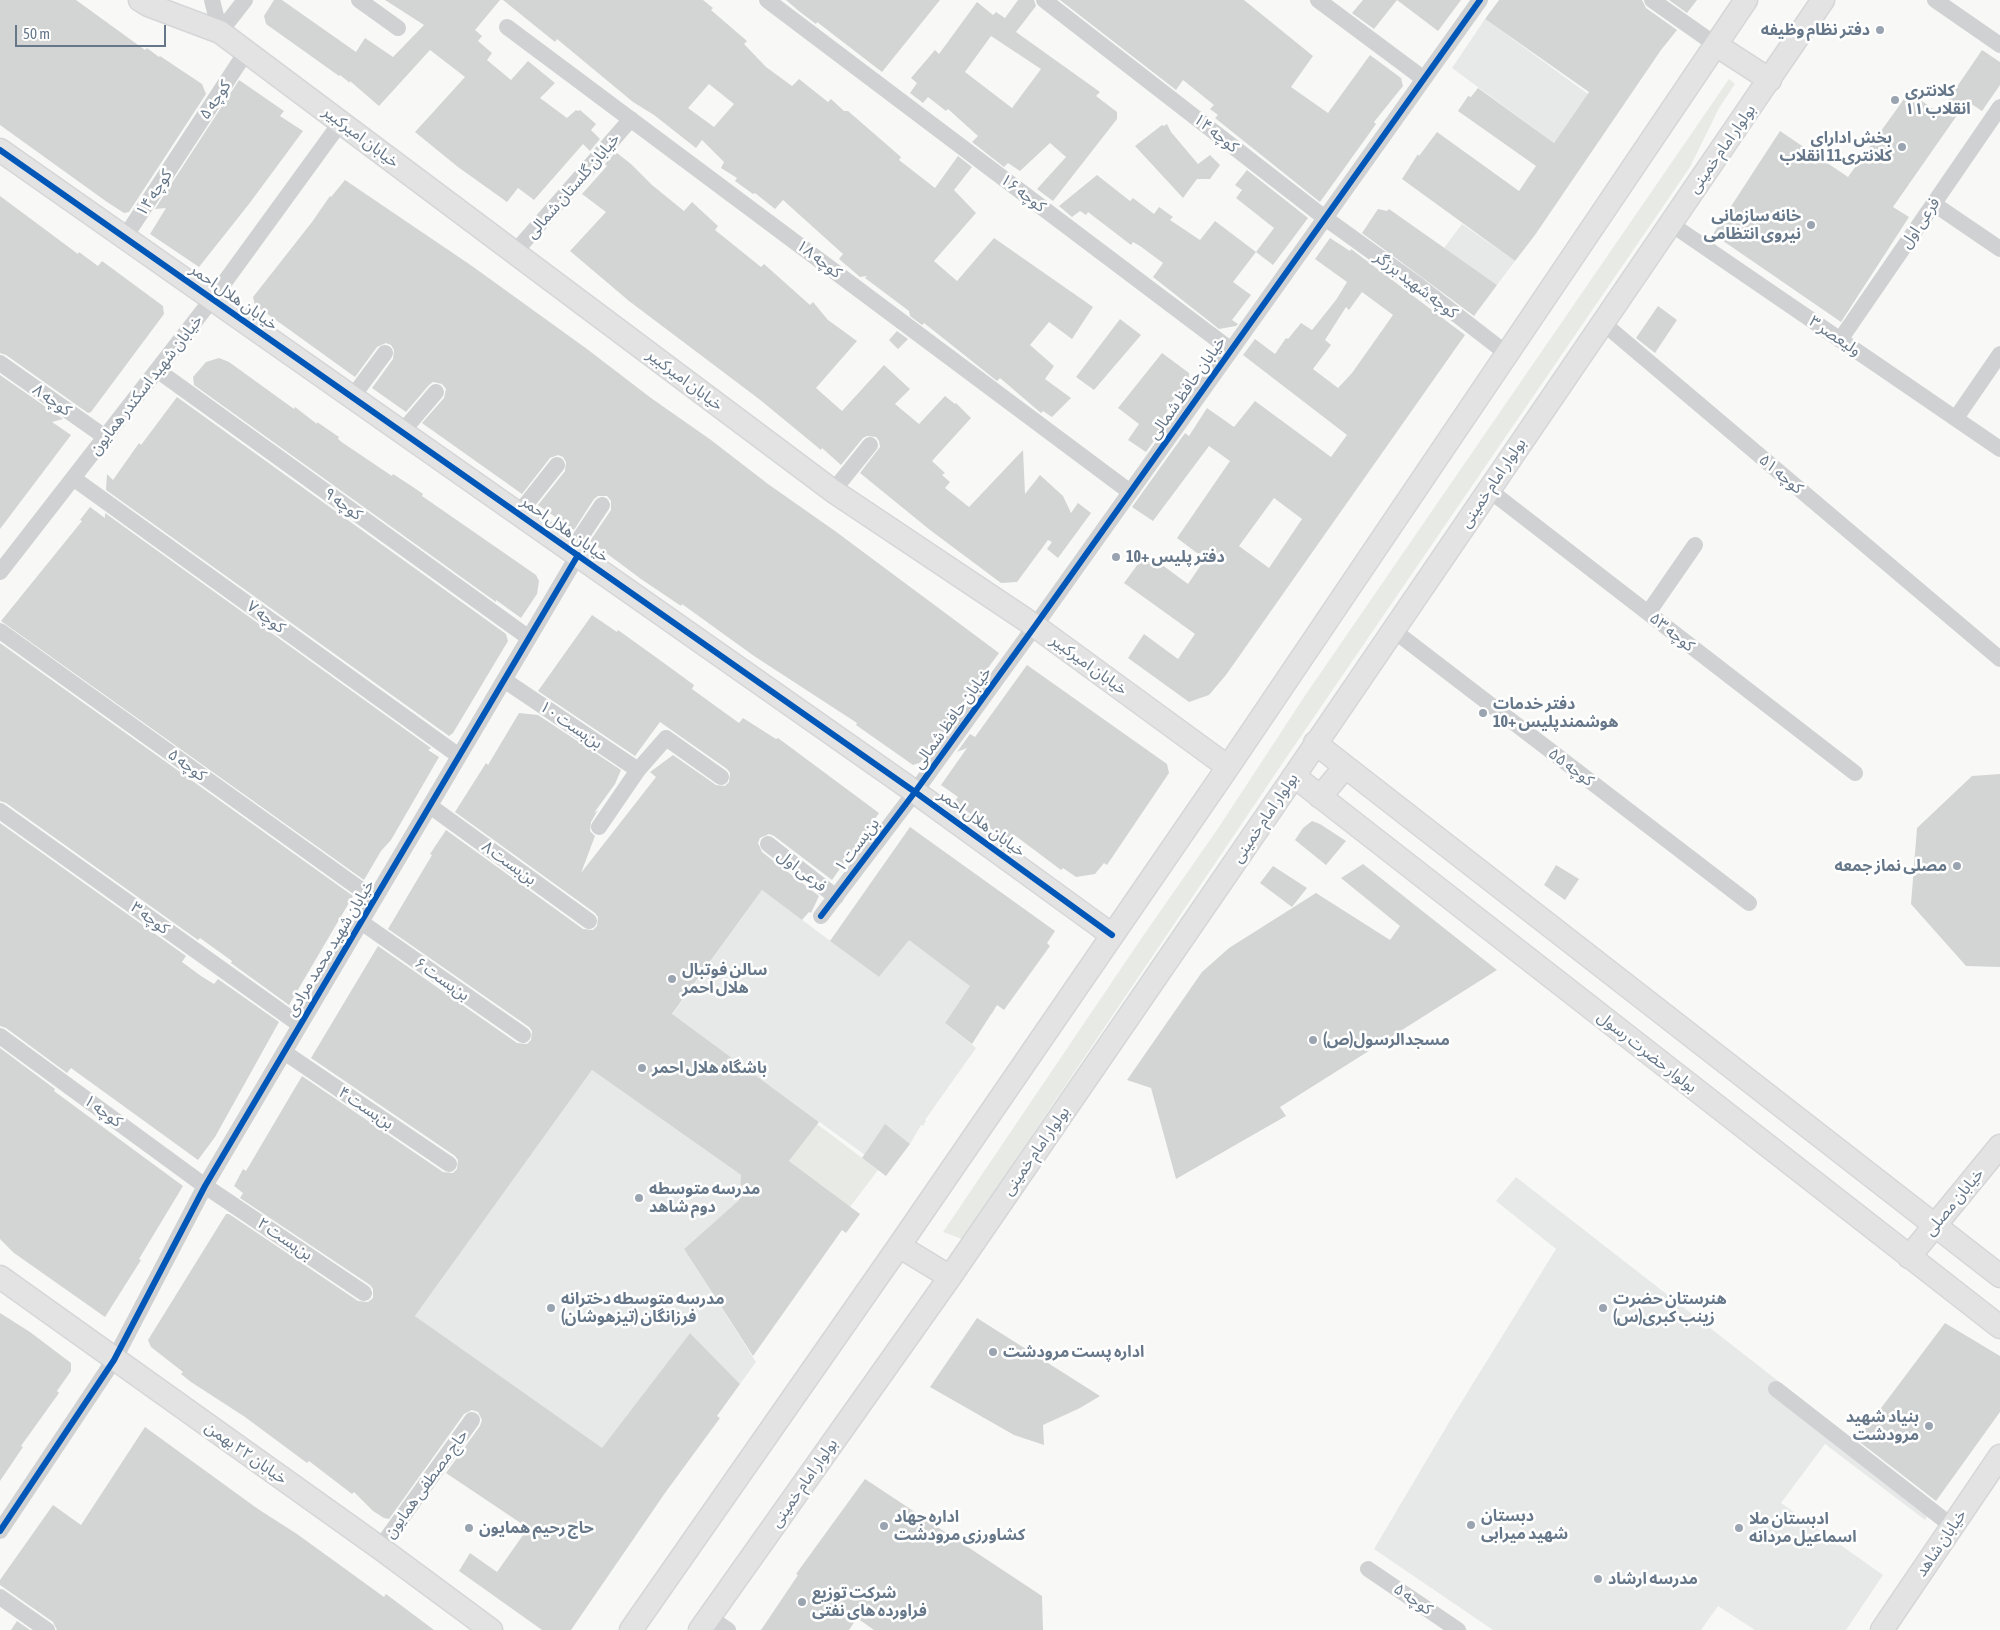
<!DOCTYPE html>
<html>
<head>
<meta charset="utf-8">
<style>
  body { margin:0 }
  #map { position:relative; width:2000px; height:1630px; overflow:hidden; background:#f8f8f7; font-family:"Asap Condensed",sans-serif }
  canvas { display:block }
  .scale { position:absolute; left:15px; top:25px; width:151px; height:22px; box-sizing:border-box; border:2px solid #667789; border-top:0; padding-left:6px; font-size:15px; line-height:18px; white-space:nowrap; color:#667789; -webkit-text-stroke:4px #fff; paint-order:stroke }
</style>
</head>
<body>
<div id="map">
<canvas width="2000" height="1630"></canvas>
<div class="scale">50 m</div>
</div>
<script>
const ctx = document.querySelector('canvas').getContext('2d');
ctx.lineJoin = 'round';
function fillPath(path, color) { ctx.fillStyle = color; ctx.fill(path, 'evenodd'); }
const toPath = rows => new Path2D(rows.map(r => 'M' + r).join(''));
function trace(path, color, width, dash) { ctx.strokeStyle = color; ctx.lineWidth = width; ctx.lineCap = dash ? 'butt' : 'round'; ctx.setLineDash(dash || []); ctx.stroke(path); }
function label(font, color, halo, rows, align = 'center') {
  ctx.font = font + ' "Asap Condensed","Noto Sans Arabic",sans-serif'; ctx.lineWidth = 5; ctx.setLineDash([]); ctx.textBaseline = 'middle'; ctx.strokeStyle = halo; ctx.fillStyle = color; for (const [text, x, y, turn = 0] of rows) {
    ctx.save(); ctx.translate(x, y); ctx.rotate((+turn || 0) * Math.PI / 180); ctx.textAlign = isNaN(turn) ? turn : align; if (halo) ctx.strokeText(text, 0, 0); ctx.fillText(text, 0, 0); ctx.restore();
  }
}
const built = toPath([
  [1485,19,1588,94,1554,143,1452,68],
  [1462,224,1515,261,1497,285,1444,248],
  [762,890,879,977,909,939,997,1005,992,1014,964,995,945,1023,976,1048,925,1120,926,1121,923,1126,921,1125,910,1144,885,1125,865,1155,672,1015],
  [592,1070,741,1175,739,1200,684,1249,756,1362,740,1384,690,1333,602,1449,415,1316],
  [1516,1177,1935,1503,1925,1520,1825,1444,1781,1503,1883,1575,1846,1630,1755,1630,1718,1606,1701,1630,1493,1630,1374,1549,1451,1419,1556,1249,1496,1201]
]);
const green = toPath([
  [1729,79,1735,84,1719,108,1690,167,1286,758,962,1239,943,1232,1143,936,1219,827,1304,697],
  [817,1124,878,1170,850,1207,789,1161]
]);
const building = toPath([
  [0,0,76,0,145,50,147,48,159,57,160,56,202,84,206,94,129,212,124,213,107,202,0,125],
  [274,0,282,0,356,52,365,38,393,57,424,25,385,0,500,0,475,30,482,36,478,41,492,53,487,60,511,80,528,61,555,83,540,98,567,118,576,110,578,111,580,110,596,124,591,130,600,139,590,151,583,144,534,200,518,188,507,202,458,167,415,132,465,77,430,50,379,106,350,81,350,83,340,75,339,76,266,24,264,16],
  [503,0,703,0,713,8,711,10,747,41,744,44,766,67,792,86,799,79,828,102,831,99,844,111,848,111,901,157,899,160,935,188,958,156,972,167,954,190,976,213,934,261,957,281,994,238,1093,307,1072,339,1049,322,1030,345,1054,366,1045,379,1071,398,1052,417,1043,411,1041,413,1000,378,997,381,924,323,922,325,910,316,909,311,865,278,867,276,860,277,839,259,843,254,783,200,775,209,755,193,753,194,735,181,737,178,721,168,724,162,702,140,696,148,654,115,633,102,557,39,555,42],
  [709,84,734,104,714,127,688,108],
  [786,0,940,0,882,72,817,22,816,24,800,12],
  [1018,0,1034,0,1036,6,1016,32,1100,92,1096,96,1117,112,1117,119,1053,201,1037,189,1066,157,1050,143,1020,171,1008,163,1004,167,972,142,978,136,948,109,946,111,928,97,923,103,910,93,917,83,911,78,935,50,939,54,977,2,993,15,996,12,1005,18],
  [991,36,1041,69,1012,108,965,72],
  [1060,0,1244,0,1313,56,1291,87,1328,113,1370,55,1401,78,1403,86,1374,122,1376,124,1320,202,1215,118,1218,115,1210,109,1214,105,1183,80,1176,90],
  [1363,0,1461,0,1438,31,1397,0,1374,29,1352,13],
  [1499,0,1642,0,1646,8,1677,30,1661,50,1535,235,1515,261,1402,179,1418,154,1419,156,1437,132,1519,191,1536,166,1458,111,1468,96,1471,97,1478,88,1554,143,1589,92,1485,19],
  [1669,0,1697,0,1687,13],
  [1982,50,2000,62,2000,85,1982,111,1967,101,1893,207,1909,217,1841,322,1713,234,1780,131,1848,177,1909,92,1939,113],
  [239,80,284,111,280,116,303,131,249,204,199,267,150,234,166,208,155,209],
  [1167,124,1171,132,1198,164,1210,155,1220,165,1210,179,1197,179,1183,198,1135,146,1162,125,1164,126],
  [617,153,631,164,652,185,684,211,692,202,718,226,715,230,761,267,764,264,810,305,813,302,828,320,857,341,816,388,842,411,884,365,910,389,895,404,919,424,945,396,955,404,956,403,971,418,932,461,945,473,942,475,950,482,945,488,969,507,1023,450,1025,494,1040,475,1063,496,1071,513,1078,503,1091,513,1058,558,1047,549,1052,542,1048,540,1017,582,1001,583,930,530,860,473,880,447,879,441,876,437,867,436,863,438,841,465,822,448,821,450,759,399,629,301,570,251,606,212,582,194,607,166,605,164,614,154,615,155],
  [1247,170,1308,218,1273,265,1256,252,1274,228,1236,198,1242,190,1235,185],
  [1097,175,1130,201,1133,198,1154,214,1159,207,1173,217,1170,220,1200,240,1215,221,1256,252,1233,282,1251,295,1232,320,1238,324,1236,326,1219,329,1153,277,1163,263,1140,246,1133,242,1131,245,1088,212,1086,215,1080,211,1072,217,1059,206],
  [345,180,472,266,587,349,651,398,711,440,768,484,835,531,999,653,950,720,953,722,925,761,913,765,856,725,857,723,754,656,682,604,681,606,641,579,590,541,611,510,611,501,607,496,598,496,594,499,574,530,538,505,565,471,566,462,563,457,558,455,550,458,522,494,422,423,444,398,446,389,442,384,433,382,429,385,406,412,372,388,393,359,394,350,391,345,386,343,377,347,355,377,255,305,253,297,312,222,330,196,331,197],
  [0,196,78,254,79,252,98,266,102,261,163,306,164,314,91,412,88,413,6,355,0,353],
  [1378,209,1387,211,1389,209,1497,285,1474,316,1362,233],
  [1330,238,1350,251,1351,249,1465,335,1226,675,1209,695,1189,702,1128,658,1144,634,1178,659,1195,634,1124,583,1146,553,1188,584,1205,559,1177,538,1230,461,1209,446,1153,521,1132,507,1185,433,1189,436,1207,408,1234,427,1255,401,1331,457,1347,435,1243,355,1255,339,1275,354,1286,338,1288,339,1301,323,1312,330,1336,300,1347,282,1315,259],
  [1362,292,1393,315,1352,373,1338,388,1313,369,1331,345,1325,340,1346,307,1349,310],
  [1274,498,1302,519,1269,568,1239,546],
  [1658,306,1677,320,1655,353,1636,338],
  [1120,319,1141,335,1094,390,1076,377],
  [897,331,908,339,898,349,889,340],
  [1162,353,1189,373,1189,380,1166,409,1168,410,1163,418,1168,421,1146,452,1128,440,1139,424,1118,408],
  [219,358,229,362,294,409,295,407,317,424,317,422,339,437,338,439,343,443,392,476,393,474,413,487,423,494,422,496,536,575,539,581,537,594,521,618,496,600,496,602,194,385,193,377,206,362],
  [0,375,63,419,52,422,71,435,0,529],
  [177,397,506,634,508,641,453,733,449,736,106,490,107,474,113,480,139,443,141,445],
  [90,507,105,518,105,513,431,748,428,750,439,757,391,840,381,851,364,880,1,621,82,521,80,520],
  [592,615,617,632,618,630,657,658,694,685,692,689,739,723,743,718,776,739,778,738,879,813,832,880,774,836,769,834,760,838,758,843,762,852,819,896,811,913,809,912,802,920,762,890,672,1014,819,1122,789,1161,860,1214,846,1233,842,1230,753,1356,684,1249,739,1200,741,1175,592,1070,415,1316,602,1448,690,1333,740,1384,717,1416,720,1418,665,1493,571,1630,542,1630,459,1571,470,1553,497,1572,528,1528,446,1473,480,1426,482,1420,478,1412,472,1410,464,1414,389,1519,384,1518,373,1511,354,1492,352,1494,309,1461,307,1463,245,1417,191,1382,181,1374,183,1372,151,1347,148,1340,226,1214,229,1214,358,1301,368,1302,373,1298,373,1289,370,1285,240,1198,243,1193,234,1186,243,1169,246,1171,302,1076,443,1172,453,1173,457,1169,458,1160,455,1156,311,1058,378,946,517,1043,527,1044,531,1040,532,1031,529,1027,388,929,432,855,430,854,446,830,583,929,593,930,597,926,598,917,595,913,455,812,486,763,488,765,519,713,538,715,621,770,615,784,594,813,598,810,591,822,590,831,595,836,581,873,656,777,650,772,673,755,716,785,725,786,729,782,730,773,727,769,660,722,635,756,538,691],
  [0,643,353,896,289,1005,231,963,232,961,200,938,198,940,6,803,0,801],
  [1027,665,1167,764,1169,773,1107,865,1104,863,1095,874,1076,877,1063,868,1061,870,1013,834,1008,841,954,802,958,797,941,785,967,748,957,752,970,734,975,737],
  [2000,774,2000,967,1966,966,1911,904,1917,828,1972,776],
  [1312,821,1320,824,1346,841,1326,865,1295,840,1303,828],
  [0,823,186,956,182,962,201,976,214,984,218,979,279,1022,215,1137,198,1160,71,1068,67,1073,6,1028,0,1026],
  [910,827,1055,931,1047,943,1050,946,1004,1010,997,1005,972,1044,945,1023,970,986,909,940,879,977,830,941],
  [1363,864,1497,970,1280,1107,1286,1116,1176,1179,1151,1088,1127,1080,1202,972,1229,948,1316,893,1390,940,1400,926,1341,878],
  [1556,865,1579,879,1565,900,1544,885],
  [1273,866,1307,888,1292,907,1260,883],
  [0,1048,55,1089,54,1091,183,1186,139,1259,141,1260,105,1317,14,1253,0,1239],
  [885,1124,910,1144,886,1176,862,1158],
  [0,1313,30,1332,71,1363,71,1371,57,1391,59,1393,21,1446,23,1447,0,1481],
  [977,1318,1100,1396,1080,1408,1043,1425,1044,1445,1014,1435,930,1387],
  [1945,1323,2000,1356,2000,1412,1936,1501,1857,1440],
  [145,1427,258,1509,297,1534,384,1597,386,1594,434,1630,57,1630,53,1622,0,1585,0,1580,53,1505,81,1525],
  [865,1479,1042,1596,1043,1630,874,1630,857,1618,849,1630,761,1630,798,1575,796,1574],
  [17,1621,30,1630,11,1630]
]);
const street = toPath([
  [212,0,220,32],
  [359,0,398,28],
  [767,0,1231,350],
  [1044,0,1325,218,1418,285,1506,353],
  [1318,0,1424,79],
  [1652,0,1716,45],
  [1935,0,2000,45],
  [507,27,1130,492],
  [220,32,245,0],
  [1934,204,2000,249],
  [1671,224,2000,449],
  [125,237,246,52],
  [515,252,631,119],
  [1603,323,2000,659],
  [1840,340,2000,107],
  [0,363,105,437],
  [157,370,529,638],
  [353,396,385,353],
  [1956,418,2000,354],
  [402,432,436,392],
  [73,478,459,756],
  [1489,490,1855,773],
  [833,491,870,445],
  [519,513,557,465],
  [572,550,602,505],
  [0,572,213,298,341,122],
  [1648,613,1695,545],
  [1393,630,1749,903],
  [0,631,374,899],
  [504,680,638,770],
  [430,806,589,921],
  [0,811,300,1025],
  [599,827,638,770,666,738,721,777],
  [768,844,836,897],
  [821,916,915,792,1035,626,1480,0],
  [361,922,523,1035],
  [0,1036,205,1186,364,1293],
  [284,1052,449,1164],
  [1776,1389,1952,1526],
  [0,1531,114,1360,205,1186,578,555],
  [380,1548,472,1420],
  [1368,1569,1458,1630],
  [0,1597,47,1630],
  [709,1617,728,1630]
]);
const secondary = toPath([
  [140,0,148,5,220,32,833,491,1035,626,1228,767],
  [1716,45,1770,80],
  [0,150,915,792,1112,935],
  [1315,743,2000,1276],
  [1294,776,2000,1327],
  [1320,797,1345,767],
  [899,1246,950,1277],
  [1909,1257,2000,1146],
  [0,1277,380,1548,491,1630],
  [631,1630,899,1246,1228,767,1746,0],
  [700,1630,950,1277,1294,776,1823,0],
  [1882,1630,2000,1456]
]);
const cycleway = toPath([
  [0,150,915,792,1112,935],
  [821,916,915,792,1035,626,1480,0],
  [0,1531,114,1360,205,1186,578,555]
]);
const markers = [
  [1880,30,5,"#99a4b0"],
  [1895,100,5,"#99a4b0"],
  [1902,147,5,"#99a4b0"],
  [1811,225,5,"#99a4b0"],
  [1116,557,5,"#99a4b0"],
  [1483,713,5,"#99a4b0"],
  [1957,866,5,"#99a4b0"],
  [672,979,5,"#99a4b0"],
  [1313,1040,5,"#99a4b0"],
  [642,1068,5,"#99a4b0"],
  [639,1198,5,"#99a4b0"],
  [551,1308,5,"#99a4b0"],
  [1603,1308,5,"#99a4b0"],
  [993,1352,5,"#99a4b0"],
  [1929,1426,5,"#99a4b0"],
  [1471,1525,5,"#99a4b0"],
  [884,1526,5,"#99a4b0"],
  [469,1528,5,"#99a4b0"],
  [1739,1528,5,"#99a4b0"],
  [1598,1579,5,"#99a4b0"],
  [802,1602,5,"#99a4b0"]
];
const poiNames = [
  ["دفتر نظام وظیفه",1870,30,"right"],
  ["کلانتری",1905,91],
  ["۱۱ انقلاب",1905,109],
  ["بخش ادارای",1892,138,"right"],
  ["کلانتری11 انقلاب",1892,156,"right"],
  ["خانه سازمانی",1801,216,"right"],
  ["نیروی انتظامی",1801,234,"right"],
  ["دفتر پلیس +10",1126,557],
  ["دفتر خدمات",1493,704],
  ["هوشمندپلیس +10",1493,722],
  ["مصلی نماز جمعه",1947,866,"right"],
  ["سالن فوتبال",682,970],
  ["هلال احمر",682,988],
  ["مسجدالرسول(ص)",1323,1040],
  ["باشگاه هلال احمر",652,1068],
  ["مدرسه متوسطه",649,1189],
  ["دوم شاهد",649,1207],
  ["مدرسه متوسطه دخترانه",561,1299],
  ["فرزانگان (تیزهوشان)",561,1317],
  ["هنرستان حضرت",1613,1299],
  ["زینب کبری(س)",1613,1317],
  ["اداره پست مرودشت",1003,1352],
  ["بنیاد شهید",1919,1417,"right"],
  ["مرودشت",1919,1435,"right"],
  ["دبستان",1481,1516],
  ["شهید میرابی",1481,1534],
  ["اداره جهاد",894,1517],
  ["کشاورزی مرودشت",894,1535],
  ["ادبستان ملا",1749,1519],
  ["اسماعیل مردانه",1749,1537],
  ["حاج رحیم همایون",479,1528],
  ["مدرسه ارشاد",1608,1579],
  ["شرکت توزیع",812,1593],
  ["فراورده های نفتی",812,1611]
];
const streetNames = [
  ["کوچه ۵",215,100,-56],
  ["کوچه ۱۴",1216,133,38],
  ["خیابان امیرکبیر",361,137,37],
  ["بولوار امام خمینی",1722,149,-55],
  ["خیابان گلستان شمالی",573,186,-49],
  ["کوچه ۱۴",154,193,-57],
  ["کوچه ۱۶",1023,193,37],
  ["فرعی اول",1920,223,-56],
  ["کوچه ۱۸",819,259,37],
  ["کوچه شهید برزگر",1416,285,37],
  ["خیابان هلال احمر",234,297,35],
  ["ولیعصر ۳",1835,336,34],
  ["خیابان امیرکبیر",685,380,37],
  ["خیابان شهید اسکندر همایون",146,385,-52],
  ["خیابان حافظ شمالی",1187,388,-55],
  ["کوچه ۸",52,400,35],
  ["کوچه ۵۱",1781,474,40],
  ["بولوار امام خمینی",1493,483,-56],
  ["کوچه ۹",343,504,36],
  ["خیابان هلال احمر",565,529,35],
  ["کوچه ۷",266,617,36],
  ["کوچه ۵۳",1672,632,38],
  ["خیابان امیرکبیر",1089,665,36],
  ["خیابان حافظ شمالی",952,718,-54],
  ["بن‌بست ۱۰",571,725,34],
  ["کوچه ۵",187,765,36],
  ["کوچه ۵۵",1571,767,37],
  ["بولوار امام خمینی",1265,818,-56],
  ["خیابان هلال احمر",982,823,36],
  ["بن‌بست ۱",857,845,-53],
  ["بن‌بست ۸",509,863,36],
  ["فرعی اول",802,871,38],
  ["کوچه ۳",150,918,36],
  ["خیابان شهید محمد مرادی",330,948,-59],
  ["بن‌بست ۶",442,979,35],
  ["بولوار حضرت رسول",1647,1052,38],
  ["بن‌بست ۴",366,1108,34],
  ["کوچه ۱",103,1111,36],
  ["بولوار امام خمینی",1036,1151,-55],
  ["خیابان مصلی",1954,1202,-50],
  ["بن‌بست ۲",285,1239,34],
  ["خیابان ۲۲ بهمن",246,1453,35],
  ["بولوار امام خمینی",804,1483,-55],
  ["حاج مصطفی همایون",426,1484,-54],
  ["خیابان شاهد",1941,1543,-56],
  ["کوچه ۵",1413,1599,34]
];
fillPath(built, '#e7e8e8');
fillPath(green, '#e8ebe5');
fillPath(building, '#d3d4d4');
trace(secondary, '#d5d6d7', 25);
trace(street, '#d0d1d2', 16);
trace(secondary, '#e3e3e3', 22);
trace(cycleway, '#0057b8', 6);
for (const [x, y, r, color] of markers) { const dot = new Path2D(); dot.arc(x, y, r, 0, 2 * Math.PI); ctx.fillStyle = color; ctx.fill(dot); trace(dot, '#fff', 2); }
label('bold 16px', '#667789', '#fff', poiNames, 'left');
label('16px', '#667789', '#fff', streetNames);
</script>
</body>
</html>
